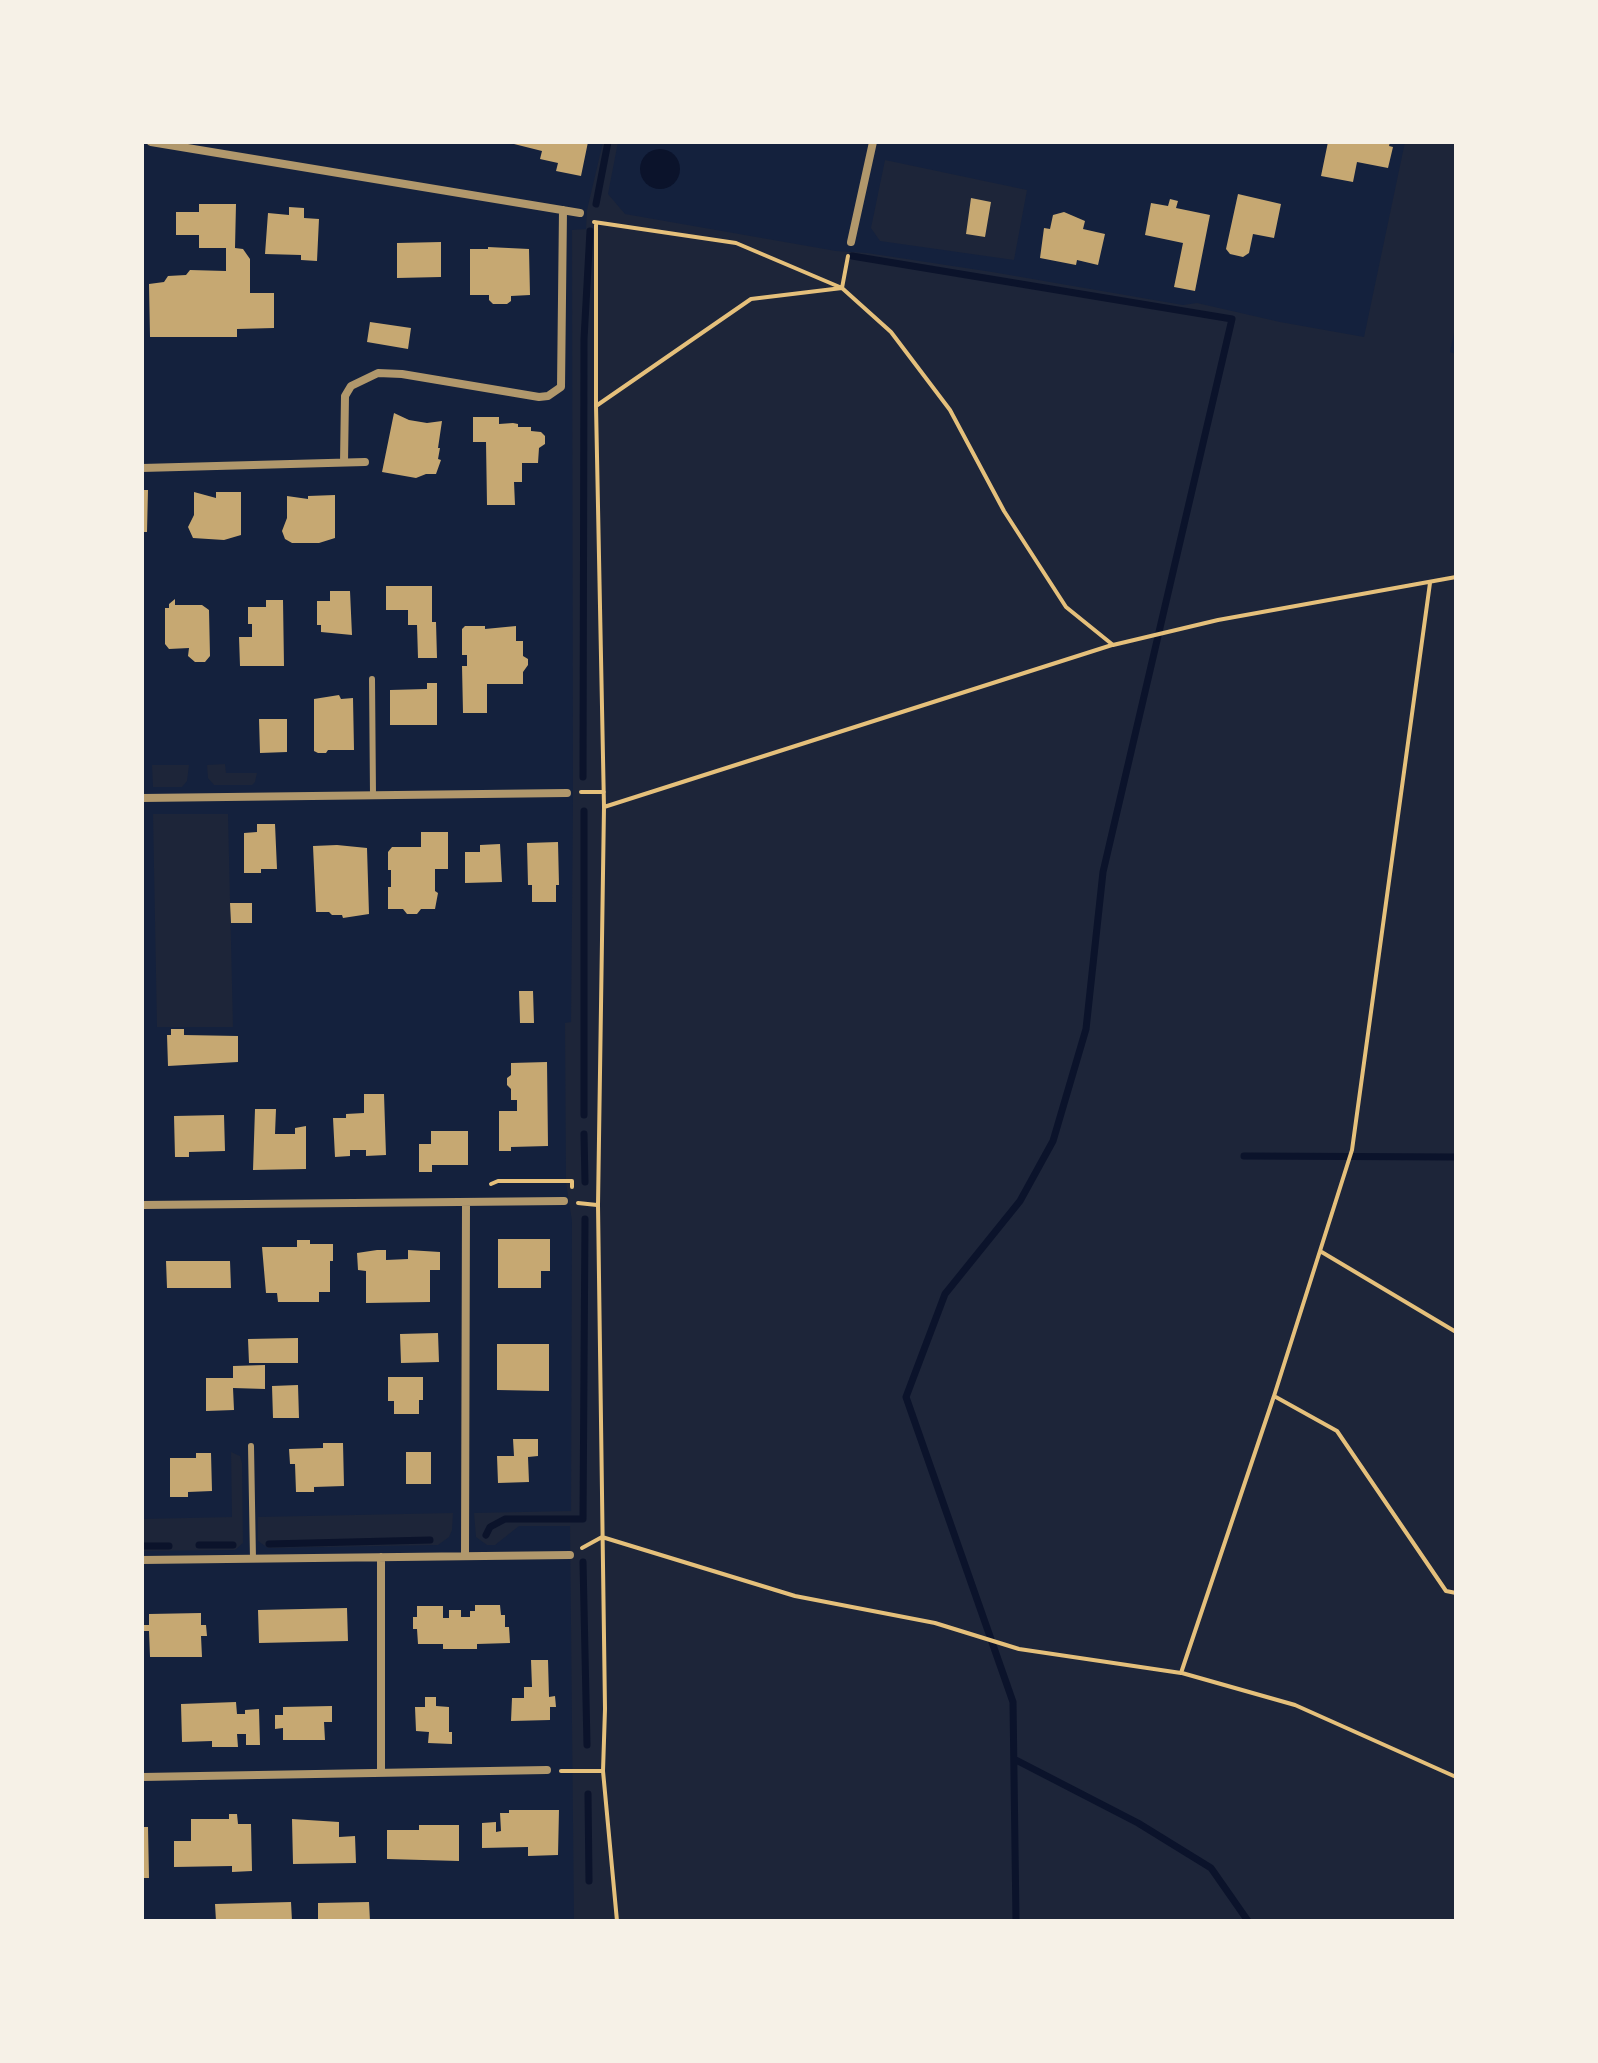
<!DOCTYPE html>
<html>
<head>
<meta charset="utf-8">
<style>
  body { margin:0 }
  #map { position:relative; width:1598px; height:2063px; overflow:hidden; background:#14213d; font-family:"PT Serif",serif }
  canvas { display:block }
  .frame { position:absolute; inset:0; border:144px solid #f6f1e7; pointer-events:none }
</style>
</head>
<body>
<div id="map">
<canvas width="1598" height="2063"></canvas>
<div class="frame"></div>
</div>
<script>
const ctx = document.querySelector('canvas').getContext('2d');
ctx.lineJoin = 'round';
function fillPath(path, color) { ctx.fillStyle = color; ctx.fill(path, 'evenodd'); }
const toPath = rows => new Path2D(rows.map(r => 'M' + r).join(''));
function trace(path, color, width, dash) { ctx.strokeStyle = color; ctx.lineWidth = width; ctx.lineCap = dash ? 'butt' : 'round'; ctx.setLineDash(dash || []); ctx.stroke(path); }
const green = toPath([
  [603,142,618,142,608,194,625,214,836,251,867,253,992,272,1183,305,1197,303,1280,322,1364,337,1405,142,1456,142,1456,324,1450,352,1456,354,1456,1921,574,1921,570,1526,519,1526,495,1545,487,1545,476,1537,474,1513,571,1511,572,1221,566,1183,565,1023,571,1022,573,804,572,230,586,229,587,210],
  [885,160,1027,190,1014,260,880,241,871,228],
  [225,764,226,773,257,773,255,782,252,785,214,785,208,778,207,765],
  [152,765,189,765,187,781,182,787,153,787],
  [153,814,228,814,233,1027,157,1027],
  [231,1452,240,1456,242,1463,243,1543,235,1550,142,1551,142,1519,232,1517],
  [453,1513,452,1530,449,1537,438,1545,268,1548,258,1541,258,1517]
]);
const water = toPath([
  '640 169a20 20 0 1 1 40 0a20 20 0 1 1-40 0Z'
]);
const stream = toPath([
  [596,204,608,142],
  [852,256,1232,319,1103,872,1086,1029,1053,1141,1020,1201,945,1294,906,1397,1013,1702,1016,1921],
  [583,777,584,339,590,231],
  [584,811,584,1115],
  [584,1134,585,1182],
  [1244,1156,1456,1157],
  [486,1535,490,1527,505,1519,583,1519,585,1219],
  [269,1544,430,1540],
  [199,1545,233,1545],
  [142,1546,169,1546],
  [583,1562,587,1745],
  [1014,1759,1138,1823,1211,1868,1248,1921],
  [588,1794,589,1881]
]);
const building = toPath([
  [506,142,588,142,581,176,556,171,558,163,540,159,542,151],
  [1328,142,1390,142,1389,146,1393,147,1388,168,1357,162,1353,182,1321,176],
  [1238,194,1281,204,1274,238,1253,234,1249,253,1243,257,1230,254,1226,249],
  [971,198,991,202,985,237,966,234],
  [1170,199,1178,201,1176,208,1210,215,1195,291,1174,287,1183,243,1145,235,1151,203,1168,206],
  [199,204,236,204,235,248,243,249,250,259,250,293,274,293,274,328,237,329,237,337,150,337,149,284,164,282,168,276,186,275,190,270,226,271,226,248,199,248,199,235,176,235,176,212,199,212],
  [289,207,304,208,304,218,319,219,317,261,301,260,301,255,265,254,268,213,289,215],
  [1064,212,1085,221,1083,229,1105,234,1098,265,1077,260,1076,265,1040,258,1044,228,1050,229,1053,215],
  [441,242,441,277,397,278,397,243],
  [488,247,529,249,530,295,511,296,511,301,507,304,493,304,489,300,489,295,470,295,470,249,488,249],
  [370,322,411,328,408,349,367,342],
  [394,413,409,420,427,423,442,421,438,448,440,448,438,459,441,460,436,474,426,474,416,478,382,472],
  [473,417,499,417,499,424,513,423,518,424,518,427,531,427,531,431,541,432,545,436,545,444,539,448,538,463,522,463,522,482,514,482,515,505,487,505,486,442,473,442],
  [142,490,148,490,147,532,142,532],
  [194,492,216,498,216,492,241,492,241,535,224,540,193,538,188,527,194,515],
  [335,495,335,538,319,543,292,543,285,539,282,531,287,518,287,496,308,499,308,496],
  [386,586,432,586,432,622,436,622,437,658,418,658,417,625,408,625,408,610,386,610],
  [330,591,350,591,352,635,321,632,321,625,317,625,317,601,330,601],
  [175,599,175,605,202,605,209,610,210,656,205,662,195,662,188,656,189,648,169,649,165,644,165,608,169,608,169,604],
  [266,600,283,600,284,666,240,666,239,637,252,637,252,624,248,624,248,607,266,607],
  [465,626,485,626,485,629,516,626,516,641,523,641,523,656,528,659,528,665,523,672,523,684,487,684,487,713,463,713,462,666,467,666,467,655,462,655,462,629],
  [427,683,437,683,437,725,390,725,390,690,427,689],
  [339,695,341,699,353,698,354,750,328,750,326,753,318,753,314,751,314,699],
  [259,719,287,719,287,752,260,753],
  [257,824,275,824,277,869,261,869,261,873,244,873,244,833,257,832],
  [421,832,448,832,448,869,435,869,435,891,438,893,435,909,421,909,417,914,407,914,403,909,388,909,388,887,391,887,391,870,388,870,388,852,392,847,421,847],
  [558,842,559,885,556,885,556,902,532,902,532,885,528,885,527,843],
  [500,844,502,882,465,883,465,852,480,852,480,845],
  [337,845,367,848,369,914,343,918,342,915,332,915,329,912,316,912,313,846],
  [230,903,252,903,252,923,231,923],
  [519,991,533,991,534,1023,520,1023],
  [171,1029,184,1029,184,1035,238,1036,238,1062,168,1066,167,1035,171,1035],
  [547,1062,548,1146,511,1147,511,1151,499,1151,499,1111,517,1111,517,1100,511,1100,511,1089,507,1085,507,1078,511,1075,511,1063],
  [364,1094,384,1094,386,1155,366,1156,366,1150,350,1150,350,1156,335,1157,333,1118,346,1118,346,1114,364,1113],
  [255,1109,276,1109,275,1134,295,1134,295,1128,306,1126,306,1169,253,1170],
  [224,1115,225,1151,189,1152,189,1157,175,1157,174,1116],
  [431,1131,468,1131,468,1165,432,1165,432,1172,419,1172,419,1144,431,1144],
  [498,1239,550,1239,550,1271,541,1271,541,1288,498,1288],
  [297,1240,310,1240,310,1244,333,1244,333,1261,330,1261,330,1292,319,1292,319,1302,278,1302,277,1293,266,1293,262,1247,297,1247],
  [377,1250,386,1250,386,1260,408,1259,408,1250,440,1252,440,1270,430,1270,430,1302,366,1303,366,1271,358,1270,357,1253],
  [166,1261,230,1261,231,1288,167,1288],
  [438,1333,439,1362,401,1363,400,1334],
  [298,1338,298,1363,249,1363,248,1339],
  [497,1344,549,1344,549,1391,497,1390],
  [265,1365,265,1389,233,1388,234,1410,206,1411,206,1378,233,1378,233,1366],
  [388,1377,423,1377,423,1400,419,1400,419,1414,394,1414,394,1401,388,1401],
  [298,1385,299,1418,273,1418,272,1386],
  [513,1439,538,1439,538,1456,528,1457,529,1482,498,1483,497,1456,514,1456],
  [323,1443,343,1443,344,1486,314,1487,314,1492,296,1492,295,1464,290,1464,289,1449,323,1448],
  [406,1452,431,1452,431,1484,406,1484],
  [196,1453,211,1453,212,1491,188,1492,188,1497,170,1497,170,1458,196,1458],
  [475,1605,500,1605,501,1615,505,1615,505,1627,509,1627,510,1643,477,1644,477,1649,443,1649,443,1644,418,1644,417,1629,413,1629,413,1617,417,1617,417,1606,443,1606,443,1618,449,1618,449,1610,461,1610,461,1617,470,1617,470,1611,475,1611],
  [347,1608,348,1641,259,1643,258,1610],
  [201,1613,201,1625,206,1625,207,1636,201,1636,202,1657,150,1657,149,1631,143,1631,143,1625,149,1625,149,1614],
  [531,1660,548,1660,549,1697,555,1696,556,1707,550,1707,550,1720,511,1721,512,1698,524,1698,524,1687,532,1687],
  [425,1697,436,1697,436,1706,449,1707,449,1732,452,1732,452,1744,428,1743,429,1732,416,1731,415,1707,425,1707],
  [236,1702,237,1714,245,1714,245,1710,259,1709,260,1745,246,1745,246,1734,237,1734,238,1747,212,1747,212,1741,182,1742,181,1704],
  [332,1706,332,1722,324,1722,325,1740,283,1740,283,1728,275,1729,275,1715,283,1715,283,1707],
  [509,1810,559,1810,558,1855,528,1856,528,1847,482,1848,482,1823,496,1822,496,1832,501,1831,500,1813,509,1813],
  [229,1814,237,1814,238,1824,251,1824,252,1871,232,1872,232,1866,174,1867,174,1841,191,1841,191,1819,229,1819],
  [292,1819,339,1822,339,1837,355,1836,356,1863,293,1864],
  [419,1825,459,1825,459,1861,387,1859,387,1830,419,1830],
  [142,1827,148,1827,149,1878,142,1878],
  [291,1902,292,1921,216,1921,215,1904],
  [369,1902,370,1921,318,1921,318,1903]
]);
const path = toPath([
  [594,222,736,243,842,288,891,332,950,410,1004,511,1066,607,1113,645,1218,620,1456,577],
  [596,223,596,406,604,807,598,1205,605,1709,603,1771,617,1921],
  [596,406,751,299,842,288,848,256],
  [581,792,604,792],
  [604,807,1112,645],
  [491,1184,498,1181,572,1181,572,1187],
  [578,1203,597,1205],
  [1320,1251,1456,1332],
  [1274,1396,1352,1150,1430,583],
  [582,1548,602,1537,795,1596,935,1623,1019,1649,1181,1673,1274,1396,1337,1431,1446,1591,1456,1593],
  [1182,1673,1295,1705,1456,1777],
  [561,1771,603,1771]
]);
const service = toPath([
  [372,679,373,795],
  [251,1446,253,1559]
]);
const minor = toPath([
  [151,142,580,213],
  [851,242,873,142],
  [344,462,345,396,351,386,378,373,402,374,539,397,548,396,561,387,563,210],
  [142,468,365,462],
  [142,798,567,793],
  [142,1205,564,1201],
  [465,1556,466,1202],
  [381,1557,381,1773],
  [142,1560,570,1555],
  [142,1777,547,1770]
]);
fillPath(green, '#1d2539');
fillPath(water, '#0b132b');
trace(stream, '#0b132b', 7);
fillPath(building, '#c6a872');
trace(path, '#e5c07b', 4);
trace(service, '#b1986c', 6);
trace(minor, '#b1986c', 8);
</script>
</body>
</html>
